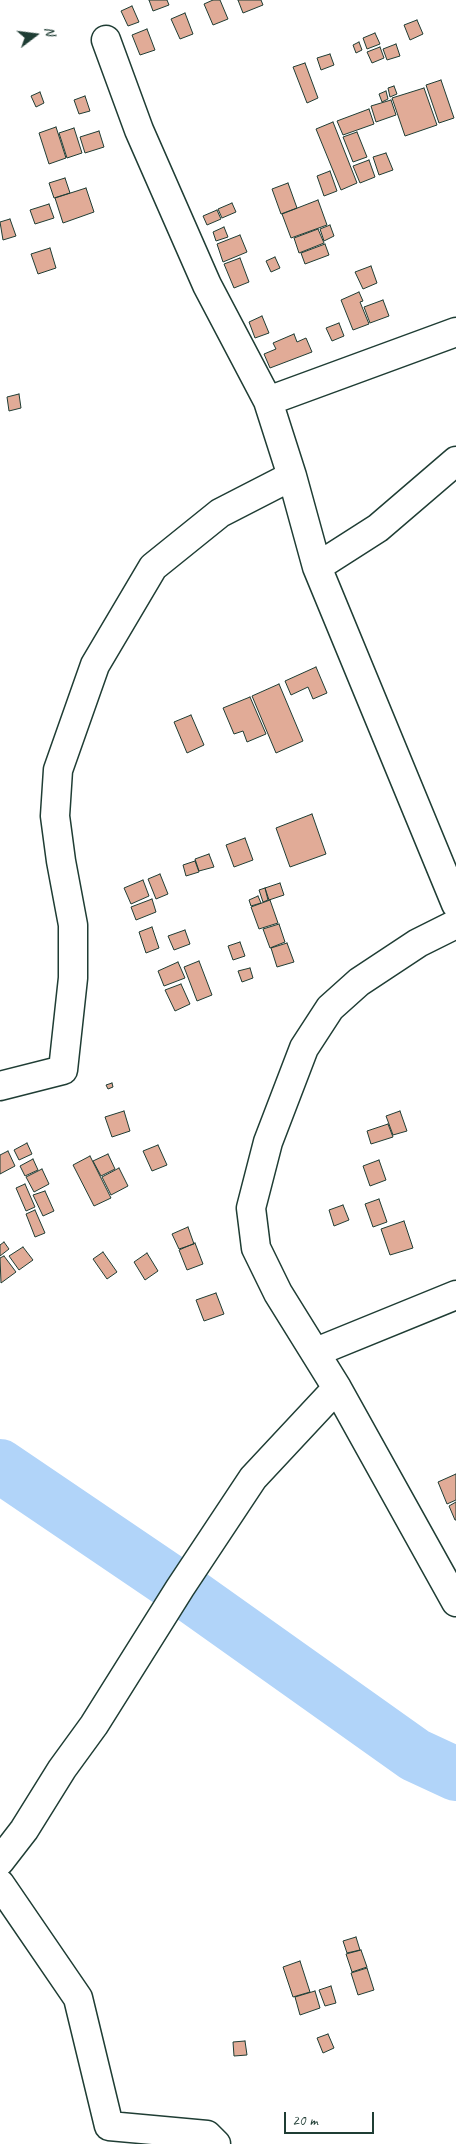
<!DOCTYPE html>
<html>
<head>
<meta charset="utf-8">
<style>
  body { margin:0 }
  #map { position:relative; width:456px; height:2144px; overflow:hidden; background:#fff; font-family:Caveat,sans-serif }
  canvas { display:block }
  .north { position:absolute; left:10px; top:10px; width:50px; height:50px; -webkit-text-stroke:4px #fff; paint-order:stroke; rotate:75deg; font-size:14px; font-weight:700; line-height:20px; text-align:center; color:#1f3d34 }
  .north::after { content:''; display:block; margin:auto; width:18px; height:22px; background:#1f3d34; clip-path:polygon(50% 0,100% 100%,50% 72%,0 100%) }
  .scale { position:absolute; left:284px; top:2112px; width:90px; height:22px; box-sizing:border-box; border:2px solid #1f3d34; border-top:0; padding-left:6px; font-size:15px; line-height:18px; white-space:nowrap; color:#1f3d34; -webkit-text-stroke:4px #fff; paint-order:stroke }
</style>
</head>
<body>
<div id="map">
<canvas width="456" height="2144"></canvas>
<div class="north">N</div>
<div class="scale">20 m</div>
</div>
<script>
const ctx = document.querySelector('canvas').getContext('2d');
ctx.lineJoin = 'round';
const toPath = rows => new Path2D(rows.map(r => 'M' + r).join(''));
function trace(path, color, width, dash) { ctx.strokeStyle = color; ctx.lineWidth = width; ctx.lineCap = dash ? 'butt' : 'round'; ctx.setLineDash(dash || []); ctx.stroke(path); }
function fillPath(path, color) { ctx.fillStyle = color; ctx.fill(path, 'evenodd'); }
const river = toPath([
  [0,1466,180,1588,415,1755,456,1774]
]);
const building = toPath([
  [149,0,167,0,169,5,153,11,149,0],
  [213,0,220,0,228,19,213,25,204,4,213,0],
  [238,0,261,0,263,5,243,13,238,0],
  [132,6,139,22,128,26,121,11,132,6],
  [185,13,193,34,180,39,171,19,185,13],
  [417,20,423,34,410,40,404,25,417,20],
  [147,29,155,50,140,55,132,35,147,29],
  [375,33,380,44,367,49,363,38,375,33],
  [359,42,362,50,356,53,353,45,359,42],
  [396,44,400,56,387,60,383,49,396,44],
  [380,47,384,58,372,63,367,52,380,47],
  [330,54,334,65,321,70,317,58,330,54],
  [305,63,318,98,307,103,293,67,305,63],
  [441,80,454,118,439,123,426,85,441,80],
  [394,86,397,94,390,97,388,88,394,86],
  [424,88,437,125,405,136,392,98,424,88],
  [386,91,388,99,382,102,379,94,386,91],
  [40,92,44,103,36,107,31,96,40,92],
  [85,96,90,111,79,114,74,100,85,96],
  [391,100,396,115,376,122,371,106,391,100],
  [369,109,374,124,343,135,337,121,369,109],
  [333,122,357,183,341,190,316,129,333,122],
  [56,127,66,158,49,164,39,133,56,127],
  [74,128,82,153,67,158,59,133,74,128],
  [99,131,104,147,85,153,80,137,99,131],
  [357,132,367,157,353,162,343,137,357,132],
  [386,153,393,170,379,175,373,157,386,153],
  [369,160,375,177,360,183,353,166,369,160],
  [330,171,337,191,324,196,317,176,330,171],
  [65,178,70,193,54,198,49,183,65,178],
  [288,183,297,208,281,214,272,189,288,183],
  [86,188,94,212,63,223,55,198,86,188],
  [318,200,327,225,291,238,282,214,318,200],
  [232,203,236,212,222,218,218,209,232,203],
  [49,204,54,218,35,224,30,210,49,204],
  [217,210,221,219,207,225,203,216,217,210],
  [10,219,16,236,3,240,0,222,10,219],
  [330,225,334,236,324,241,320,229,330,225],
  [224,227,228,237,216,241,213,232,224,227],
  [318,229,324,243,299,253,294,238,318,229],
  [240,235,247,252,223,262,217,244,240,235],
  [325,244,329,255,305,264,301,253,325,244],
  [50,248,56,268,38,274,31,254,50,248],
  [275,257,280,268,271,272,266,261,275,257],
  [240,258,249,282,234,288,224,264,240,258],
  [371,266,377,283,363,289,355,272,371,266],
  [359,292,363,301,360,302,369,324,353,330,341,300,359,292],
  [383,300,389,316,370,323,364,307,383,300],
  [262,316,269,333,255,338,249,322,262,316],
  [339,323,344,336,332,341,326,328,339,323],
  [294,334,297,342,306,338,312,352,270,368,264,354,276,349,273,343,294,334],
  [19,394,21,408,9,411,7,397,19,394],
  [316,667,327,693,313,699,308,687,291,695,285,681,316,667],
  [279,684,303,741,276,753,252,696,279,684],
  [250,697,266,734,247,742,243,731,234,734,223,708,250,697],
  [191,715,204,745,187,753,174,722,191,715],
  [312,814,326,854,290,867,276,828,312,814],
  [245,838,253,860,234,867,226,845,245,838],
  [209,854,214,867,199,871,195,859,209,854],
  [195,861,199,872,186,876,183,865,195,861],
  [160,874,168,894,156,899,148,879,160,874],
  [143,880,149,896,131,904,124,888,143,880],
  [280,883,284,895,269,900,265,888,280,883],
  [265,888,268,900,263,902,259,890,265,888],
  [258,896,261,903,251,906,249,900,258,896],
  [152,899,156,912,136,920,131,907,152,899],
  [270,900,278,923,259,929,251,907,270,900],
  [279,924,285,942,270,948,263,929,279,924],
  [152,927,159,948,146,953,139,932,152,927],
  [185,930,190,944,174,950,168,936,185,930],
  [240,942,245,956,233,960,228,946,240,942],
  [287,943,294,962,277,967,271,948,287,943],
  [199,961,212,995,197,1001,184,967,199,961],
  [178,962,185,978,164,986,158,971,178,962],
  [250,968,253,978,242,982,238,971,250,968],
  [181,984,190,1004,175,1011,165,990,181,984],
  [112,1083,113,1087,108,1089,106,1085,112,1083],
  [124,1111,130,1131,112,1137,105,1117,124,1111],
  [400,1111,407,1131,393,1135,386,1116,400,1111],
  [388,1124,393,1137,371,1144,367,1131,388,1124],
  [27,1143,32,1154,19,1160,14,1150,27,1143],
  [158,1145,167,1165,152,1171,143,1151,158,1145],
  [8,1151,15,1166,0,1174,0,1155,8,1151],
  [108,1154,115,1169,101,1176,93,1161,108,1154],
  [90,1156,111,1198,94,1206,73,1165,90,1156],
  [33,1159,38,1170,25,1176,20,1166,33,1159],
  [379,1160,386,1180,370,1186,363,1166,379,1160],
  [119,1168,128,1186,111,1195,102,1177,119,1168],
  [42,1169,49,1184,34,1192,26,1177,42,1169],
  [25,1184,35,1207,26,1211,16,1188,25,1184],
  [45,1191,54,1211,43,1216,33,1195,45,1191],
  [379,1199,387,1222,373,1227,365,1204,379,1199],
  [343,1205,349,1220,334,1226,329,1210,343,1205],
  [35,1210,45,1233,35,1237,26,1214,35,1210],
  [404,1221,413,1248,390,1255,381,1229,404,1221],
  [188,1227,194,1244,179,1249,172,1234,188,1227],
  [4,1242,9,1249,0,1256,0,1245,4,1242],
  [195,1243,203,1264,187,1270,179,1250,195,1243],
  [23,1247,33,1260,19,1270,9,1256,23,1247],
  [103,1252,117,1272,107,1279,93,1259,103,1252],
  [147,1253,158,1271,145,1280,134,1262,147,1253],
  [4,1256,16,1272,1,1283,0,1258,4,1256],
  [216,1293,224,1314,204,1321,196,1300,216,1293],
  [456,1474,456,1500,447,1504,438,1482,456,1474],
  [456,1502,456,1520,455,1520,449,1506,456,1502],
  [356,1937,360,1950,347,1953,343,1941,356,1937],
  [361,1950,367,1967,352,1972,346,1954,361,1950],
  [300,1961,310,1992,293,1997,283,1967,300,1961],
  [367,1968,374,1990,358,1995,351,1973,367,1968],
  [331,1986,336,2003,325,2006,319,1990,331,1986],
  [315,1991,320,2008,300,2015,295,1997,315,1991],
  [328,2034,334,2048,323,2053,317,2038,328,2034],
  [245,2041,247,2055,234,2056,233,2042,245,2041]
]);
const minor = toPath([
  [106,40,139,130,207,285,268,401,292,476,317,567,456,904],
  [268,401,456,332],
  [317,567,378,528,456,461],
  [456,924,418,943,359,982,330,1008,304,1048,268,1142,251,1208,256,1248,278,1293,337,1388,456,1602],
  [0,1086,63,1070,73,978,73,925,61,861,55,816,58,770,95,665,153,567,220,513,292,476],
  [316,1352,456,1295],
  [0,1861,24,1830,62,1769,94,1725,180,1588,253,1478,337,1388],
  [0,1884,78,1998,109,2126,207,2135,216,2144]
]);
trace(river, '#b1d4f9', 54);
fillPath(building, '#e1ab97');
trace(building, '#1f3d34', 1);
trace(minor, '#1f3d34', 31);
trace(minor, '#fff', 28);
</script>
</body>
</html>
